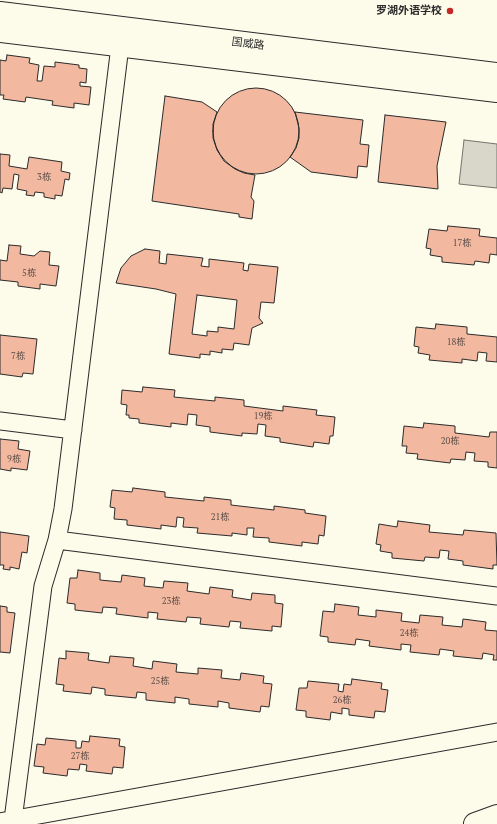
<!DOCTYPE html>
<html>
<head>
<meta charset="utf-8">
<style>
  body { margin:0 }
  canvas { display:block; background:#fdfbea }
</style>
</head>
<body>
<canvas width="497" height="824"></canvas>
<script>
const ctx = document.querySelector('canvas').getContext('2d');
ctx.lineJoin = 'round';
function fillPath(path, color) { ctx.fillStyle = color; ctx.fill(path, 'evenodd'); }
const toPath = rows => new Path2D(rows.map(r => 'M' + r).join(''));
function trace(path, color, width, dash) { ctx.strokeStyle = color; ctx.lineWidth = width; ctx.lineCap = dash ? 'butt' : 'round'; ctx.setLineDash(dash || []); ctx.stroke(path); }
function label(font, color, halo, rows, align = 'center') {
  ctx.font = font + ' "PT Serif","Noto Sans SC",serif'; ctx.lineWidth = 3; ctx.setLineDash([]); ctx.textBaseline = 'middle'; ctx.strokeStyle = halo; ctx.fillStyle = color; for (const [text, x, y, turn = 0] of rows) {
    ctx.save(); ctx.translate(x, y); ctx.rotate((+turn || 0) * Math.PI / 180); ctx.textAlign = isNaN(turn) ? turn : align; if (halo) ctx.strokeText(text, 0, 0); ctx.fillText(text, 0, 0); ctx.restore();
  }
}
const water = toPath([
  [464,140,497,144,497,188,459,184,464,140]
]);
const building = toPath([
  [7,55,30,58,29,63,39,65,37,81,42,81,44,66,55,67,55,62,79,65,79,68,87,69,86,83,80,82,80,86,91,87,89,105,74,103,74,108,52,105,53,101,26,97,25,102,3,99,4,95,0,95,0,60,6,61,7,55],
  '213 131a43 43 0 1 1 86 0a43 43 0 1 1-86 0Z',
  [165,96,202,102,217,112,213,124,213,138,217,150,224,161,235,169,244,173,255,175,251,197,254,201,252,219,239,217,239,214,152,201,165,96],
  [295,112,363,120,360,144,369,145,367,167,358,166,357,178,311,172,290,157,296,148,299,138,299,128,295,112],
  [385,115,446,122,437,166,438,189,378,182,385,115],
  [0,154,10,155,9,166,27,169,29,157,62,162,61,171,70,173,69,180,65,179,62,196,55,195,55,199,44,197,44,193,35,192,34,196,26,195,27,191,17,189,19,175,14,174,12,189,3,188,2,193,0,192,0,154],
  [448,226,480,229,479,236,497,238,497,255,490,254,489,263,475,261,474,265,442,262,442,257,430,255,431,249,426,248,429,229,447,231,448,226],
  [9,245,21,246,20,254,34,256,40,251,50,252,49,265,59,266,56,286,40,284,40,289,18,286,18,282,0,280,0,260,7,261,9,245],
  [145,249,160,251,159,263,166,264,167,254,203,258,201,266,209,267,209,259,244,263,243,270,248,271,249,264,278,267,274,303,261,302,259,318,263,323,252,328,249,345,234,343,233,350,222,349,222,353,210,351,210,355,200,354,200,358,169,354,176,294,156,289,116,283,121,268,131,256,145,249],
  [197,295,237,300,234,329,218,327,218,332,207,331,207,336,192,334,197,295],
  [436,324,467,327,467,334,497,337,497,362,486,361,487,353,478,352,477,361,462,359,462,363,429,360,430,355,418,353,419,347,414,346,416,327,435,329,436,324],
  [0,335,37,339,33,374,23,373,22,377,0,374,0,335],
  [143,387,175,390,174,397,215,401,215,397,244,400,244,406,283,411,283,406,317,410,316,415,335,417,333,436,330,436,329,444,314,442,313,447,280,442,280,438,265,436,266,425,258,424,257,434,242,433,242,436,210,432,210,427,196,425,197,415,188,414,187,425,171,423,171,427,139,423,139,419,129,418,129,415,126,415,127,405,121,404,122,390,142,392,143,387],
  [424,423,455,426,455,433,489,437,490,432,497,432,497,468,488,467,488,462,474,461,475,453,466,452,465,460,451,459,450,463,417,459,418,454,406,453,407,446,402,446,404,426,423,428,424,423],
  [0,439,19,441,18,449,30,451,27,470,11,468,11,471,0,469,0,439],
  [133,488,165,492,165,497,204,501,204,497,231,500,231,505,274,510,274,506,305,510,305,513,326,516,324,536,319,535,318,544,302,542,302,546,269,542,269,538,253,537,254,528,247,528,247,535,232,533,232,536,197,533,198,528,183,527,184,518,177,517,176,527,161,525,161,529,127,525,127,520,114,519,115,508,110,507,112,490,132,492,133,488],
  [398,521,430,525,429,532,463,535,464,530,496,533,497,565,493,565,493,569,463,565,463,561,448,559,449,551,440,550,439,558,425,557,424,561,392,558,392,553,380,551,381,545,376,544,379,524,397,527,398,521],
  [0,532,29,536,27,553,22,552,19,569,10,567,10,570,3,569,4,565,0,565,0,532],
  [78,570,100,573,100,580,121,582,122,575,145,578,144,586,163,588,164,581,188,583,187,591,209,594,210,587,233,590,232,597,251,600,252,593,275,595,275,603,283,604,281,627,272,626,272,631,240,628,241,622,230,621,229,627,200,624,201,618,187,617,186,622,157,619,158,613,148,612,148,618,116,614,117,608,103,607,102,613,75,610,75,604,67,603,70,578,77,578,78,570],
  [335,604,359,607,358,615,376,617,376,610,402,613,401,621,419,623,420,615,443,617,442,625,462,627,463,619,486,622,485,630,497,631,497,660,493,660,494,655,483,653,482,659,453,656,454,651,440,649,439,655,410,652,411,645,401,644,401,650,369,646,370,641,356,639,355,645,328,642,328,637,320,636,323,611,334,612,335,604],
  [0,606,7,607,7,612,15,613,10,653,0,652,0,606],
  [66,651,89,653,88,660,109,663,110,656,134,658,133,666,152,669,153,661,177,664,176,672,198,674,198,668,222,670,221,678,240,680,241,673,264,676,263,683,272,684,269,707,261,706,260,712,229,708,229,703,218,701,218,707,189,704,189,699,175,697,175,703,146,700,146,693,137,692,136,698,105,695,105,689,92,687,91,694,63,691,64,685,56,684,59,658,66,659,66,651],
  [352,679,382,683,381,689,388,690,385,712,375,711,374,718,349,715,349,709,342,708,342,714,331,712,330,720,306,717,306,711,296,710,299,688,307,688,308,681,339,684,338,691,343,692,344,684,351,685,352,679],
  [90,736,120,739,119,746,125,747,123,768,113,767,112,774,86,771,87,765,80,764,79,770,68,769,67,776,43,773,44,767,34,766,37,744,45,745,46,738,76,741,76,748,81,748,82,741,89,742,90,736]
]);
const minor = toPath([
  [0,421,73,430],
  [57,540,497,596],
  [13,820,43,586,57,540,63,509,120,46],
  [0,822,497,732]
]);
const tertiary = toPath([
  [0,13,497,74],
  [0,31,497,91],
  [475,824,497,816]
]);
const markers = [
  [450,11,4,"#c62828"]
];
const numberNames = [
  ["3栋",44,177],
  ["17栋",462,243],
  ["5栋",29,273],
  ["18栋",456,342],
  ["7栋",18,356],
  ["19栋",263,416],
  ["20栋",450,441],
  ["9栋",14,459],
  ["21栋",220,517],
  ["23栋",171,601],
  ["24栋",409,633],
  ["25栋",160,681],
  ["26栋",342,700],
  ["27栋",80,756]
];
const poiNames = [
  ["罗湖外语学校",442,11]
];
const streetNames = [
  ["国威路",248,44,7]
];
fillPath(water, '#d8d7c9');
trace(water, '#74746e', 1);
fillPath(building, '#f2b8a0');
trace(building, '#2b2b2b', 1);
trace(minor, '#2b2b2b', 19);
trace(tertiary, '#2b2b2b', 24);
trace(minor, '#fdfbea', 17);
trace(tertiary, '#fdfbea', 22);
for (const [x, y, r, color] of markers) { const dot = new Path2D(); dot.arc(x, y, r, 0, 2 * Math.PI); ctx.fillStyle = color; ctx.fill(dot); trace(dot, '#fdfbea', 1.5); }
label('9px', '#5d4e48', null, numberNames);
label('bold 11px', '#2b2b2b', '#fdfbea', poiNames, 'right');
label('11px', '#2b2b2b', '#fdfbea', streetNames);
</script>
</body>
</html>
